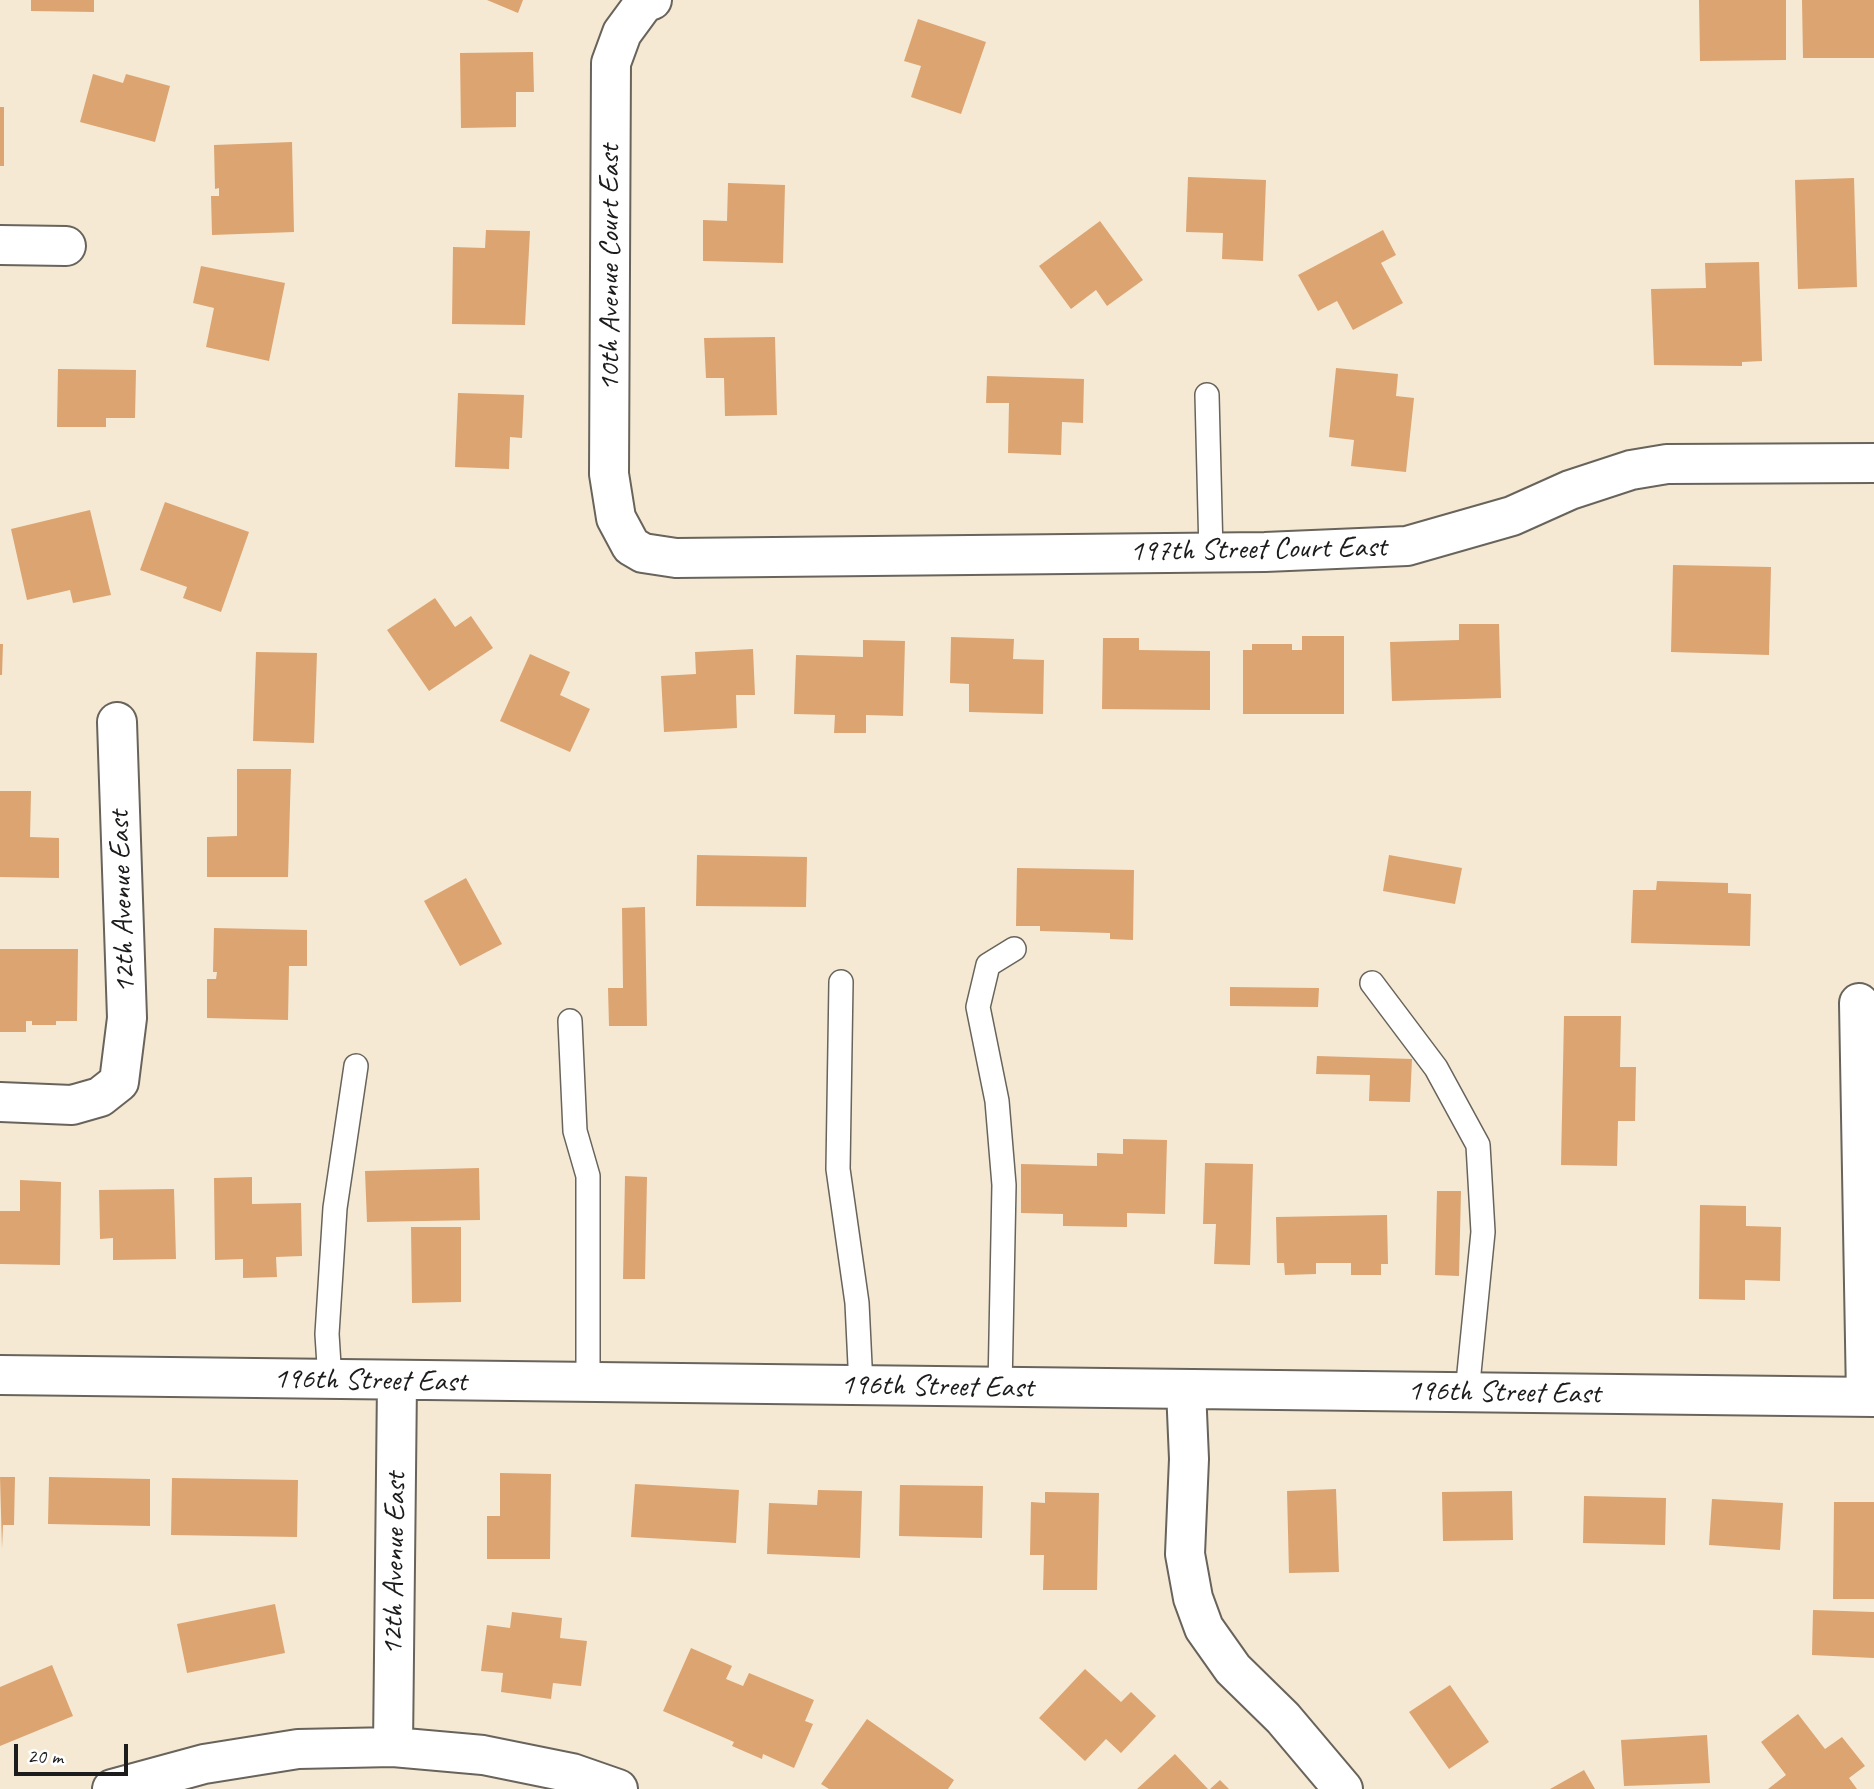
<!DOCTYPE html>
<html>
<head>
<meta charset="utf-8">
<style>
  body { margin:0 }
  #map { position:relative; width:1874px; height:1789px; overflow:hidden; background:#f5e9d3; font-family:Caveat,sans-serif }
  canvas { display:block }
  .scale { position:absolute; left:14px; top:1744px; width:114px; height:32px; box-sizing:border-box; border:4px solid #1c1c1c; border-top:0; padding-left:9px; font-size:21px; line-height:24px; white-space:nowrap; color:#1c1c1c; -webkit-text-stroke:5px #fff; paint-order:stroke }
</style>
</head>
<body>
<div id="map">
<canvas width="1874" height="1789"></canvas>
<div class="scale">20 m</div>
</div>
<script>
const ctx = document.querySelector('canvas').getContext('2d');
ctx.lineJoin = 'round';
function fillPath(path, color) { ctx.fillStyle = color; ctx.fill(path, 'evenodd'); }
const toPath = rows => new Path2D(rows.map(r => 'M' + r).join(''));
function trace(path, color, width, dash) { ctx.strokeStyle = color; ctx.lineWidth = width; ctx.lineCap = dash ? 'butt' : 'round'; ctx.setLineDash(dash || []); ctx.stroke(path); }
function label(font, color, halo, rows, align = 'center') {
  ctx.font = font + ' Caveat,sans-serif'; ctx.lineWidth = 6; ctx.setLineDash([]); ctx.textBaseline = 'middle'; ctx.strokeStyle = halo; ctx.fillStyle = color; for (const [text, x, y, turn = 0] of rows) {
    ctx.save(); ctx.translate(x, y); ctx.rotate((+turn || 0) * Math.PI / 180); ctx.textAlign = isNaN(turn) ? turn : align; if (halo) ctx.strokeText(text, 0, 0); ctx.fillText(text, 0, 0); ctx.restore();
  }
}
const building = toPath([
  [31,0,94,0,94,12,31,11],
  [487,0,523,0,518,13],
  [1699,0,1786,0,1786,60,1700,61],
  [1802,0,1874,0,1874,58,1803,58],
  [918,19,986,42,961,114,911,97,921,66,904,61],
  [533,52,534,92,516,92,516,127,461,128,460,53],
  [93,74,123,83,126,74,170,86,155,142,80,122],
  [0,107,4,107,4,166,0,166],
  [292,142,294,232,212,235,211,196,219,196,219,188,215,189,214,145],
  [1188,177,1266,180,1263,261,1222,259,1223,233,1186,232],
  [1854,178,1857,287,1798,289,1795,180],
  [728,183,785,185,783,263,703,261,703,220,727,221],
  [1100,221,1143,280,1107,306,1096,290,1071,309,1039,266],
  [486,230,530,231,525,325,452,324,453,247,485,248],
  [1383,230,1396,255,1381,263,1403,303,1353,330,1337,301,1318,311,1298,275],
  [1759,262,1762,361,1742,362,1742,366,1654,365,1651,289,1706,288,1705,263],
  [201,266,285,283,269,361,206,347,214,308,193,303],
  [775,337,777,415,725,416,724,378,706,378,704,338],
  [1336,368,1398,374,1396,396,1414,398,1406,472,1351,466,1354,440,1329,437],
  [58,369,136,370,135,418,106,418,106,427,57,427],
  [987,376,1084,379,1083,423,1062,422,1061,455,1008,453,1009,403,986,403],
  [458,393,524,395,522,438,510,437,509,469,455,467],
  [165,502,249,532,221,612,183,598,187,587,140,570],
  [90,510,111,595,73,603,70,590,27,600,11,529],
  [1673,565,1771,567,1769,655,1671,652],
  [435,598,455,627,471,616,493,648,429,691,387,630],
  [1459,624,1499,624,1501,698,1392,701,1390,642,1459,640],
  [1302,636,1344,636,1344,714,1243,714,1243,650,1252,650,1252,644,1292,644,1292,650,1302,650],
  [951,637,1014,639,1013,659,1044,660,1043,714,969,712,969,684,950,683],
  [1103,638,1139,638,1139,650,1210,651,1210,710,1102,709],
  [863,640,905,641,903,716,866,715,866,733,834,733,835,715,794,714,796,655,863,657],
  [0,644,3,644,2,675,0,675],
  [753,649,755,695,736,695,737,728,664,732,661,676,696,674,695,652],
  [256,652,317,653,314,743,253,741],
  [530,654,570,672,560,695,590,709,570,752,500,721],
  [237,769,291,769,288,877,207,877,207,837,237,836],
  [0,791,31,791,30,837,59,838,59,878,0,877],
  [697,855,807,857,806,907,696,906],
  [1389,855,1462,868,1455,904,1383,891],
  [1017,868,1134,870,1133,940,1110,939,1110,933,1040,931,1040,926,1016,926],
  [466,878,502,944,460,966,424,901],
  [1657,881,1728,883,1728,893,1751,894,1750,946,1631,943,1633,890,1656,890],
  [645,907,647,1026,609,1026,608,988,623,988,622,908],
  [214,928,307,930,307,966,289,966,288,1020,207,1018,207,979,216,979,217,972,213,972],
  [0,949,78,949,77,1021,56,1021,56,1025,32,1025,32,1021,26,1021,26,1032,0,1032],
  [1230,987,1319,988,1318,1007,1230,1006],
  [1564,1016,1621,1016,1620,1067,1636,1067,1635,1121,1618,1121,1617,1166,1561,1165],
  [1317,1056,1412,1059,1410,1102,1369,1101,1370,1075,1316,1074],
  [1123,1139,1167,1140,1165,1214,1127,1213,1127,1227,1063,1226,1063,1214,1021,1213,1021,1164,1097,1166,1097,1153,1123,1154],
  [1205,1163,1253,1164,1250,1265,1214,1264,1216,1224,1203,1224],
  [479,1168,480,1220,367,1222,365,1171],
  [625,1176,647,1177,645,1279,623,1279],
  [252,1177,252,1204,301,1203,302,1256,276,1257,277,1277,243,1278,243,1259,215,1260,214,1178],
  [20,1180,61,1182,60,1265,0,1264,0,1211,20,1211],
  [174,1189,176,1259,113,1260,113,1238,100,1239,99,1190],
  [1437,1191,1461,1191,1459,1276,1435,1275],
  [1700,1205,1746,1206,1746,1226,1781,1227,1780,1281,1745,1280,1745,1300,1699,1299],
  [1387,1215,1388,1264,1381,1264,1381,1275,1351,1275,1351,1263,1316,1263,1316,1274,1285,1275,1284,1263,1277,1263,1276,1217],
  [411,1227,461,1227,461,1302,412,1303],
  [500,1473,551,1474,550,1559,487,1559,487,1516,500,1516],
  [0,1477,15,1477,14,1525,3,1525,2,1549],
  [49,1477,150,1479,150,1526,48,1524],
  [172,1478,298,1480,297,1537,171,1535],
  [635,1484,739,1490,736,1543,631,1537],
  [900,1485,983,1486,982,1538,899,1536],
  [1336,1489,1339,1572,1289,1573,1287,1491],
  [818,1490,862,1491,860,1558,767,1554,769,1503,817,1505],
  [1512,1491,1513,1540,1443,1541,1442,1492],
  [1045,1492,1099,1493,1097,1590,1043,1590,1044,1555,1030,1555,1031,1502,1045,1503],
  [1584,1496,1666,1498,1665,1545,1583,1543],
  [1712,1499,1783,1503,1780,1550,1709,1545],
  [1834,1502,1874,1502,1874,1599,1833,1599],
  [275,1604,285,1653,187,1673,177,1624],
  [1813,1610,1874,1612,1874,1658,1812,1655],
  [512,1612,562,1618,560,1638,587,1641,581,1686,553,1683,551,1699,501,1692,503,1673,481,1671,487,1625,510,1628],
  [691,1648,732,1666,726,1679,743,1686,749,1673,814,1700,805,1721,813,1724,794,1768,763,1754,762,1759,732,1746,734,1742,663,1711],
  [52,1665,73,1716,0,1746,0,1687],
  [1085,1669,1121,1702,1131,1692,1156,1716,1121,1753,1106,1739,1085,1761,1039,1718],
  [1450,1685,1489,1742,1449,1769,1409,1712],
  [1798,1714,1825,1749,1842,1737,1865,1766,1849,1778,1857,1789,1768,1789,1786,1775,1761,1742],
  [867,1719,954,1780,948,1789,829,1789,821,1784],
  [1707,1735,1710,1783,1624,1786,1621,1740],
  [1175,1754,1208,1789,1137,1789],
  [1584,1770,1595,1789,1550,1789],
  [1220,1780,1229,1789,1210,1789]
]);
const lane = toPath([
  [1207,395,1211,553],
  [841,982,838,1169,857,1303,861,1386],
  [1372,983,1436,1068,1478,1145,1483,1232,1467,1393],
  [570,1021,575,1131,588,1176,588,1384],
  [330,1381,327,1334,335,1208,356,1066],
  [1000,1388,1004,1185,997,1101,978,1007,988,965,1014,949]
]);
const street = toPath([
  [652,0,644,3,622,33,611,63,609,474,616,518,631,546,643,553,676,558,1265,552,1407,546,1512,516,1570,490,1631,470,1667,464,1874,463],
  [0,245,66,246],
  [1859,1003,1866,1397],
  [0,1102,72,1105,100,1097,119,1082,127,1018,117,722],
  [0,1375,1874,1397],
  [1186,1389,1189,1459,1185,1554,1193,1598,1204,1628,1233,1669,1283,1718,1343,1789],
  [393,1747,397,1382],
  [112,1789,204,1764,298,1749,393,1747,483,1755,572,1773,618,1789]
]);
const streetNames = [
  ["10th Avenue Court East",610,268,-90],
  ["197th Street Court East",1258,550,-1],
  ["12th Avenue East",123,902,-92],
  ["196th Street East",370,1381,1],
  ["196th Street East",937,1387,1],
  ["196th Street East",1504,1393,1],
  ["12th Avenue East",395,1564,-89]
];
fillPath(building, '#dca471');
trace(lane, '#68645c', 26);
trace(street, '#68645c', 42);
trace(lane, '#fff', 23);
trace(street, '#fff', 38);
label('30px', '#1c1c1c', '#fff', streetNames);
</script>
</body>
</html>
